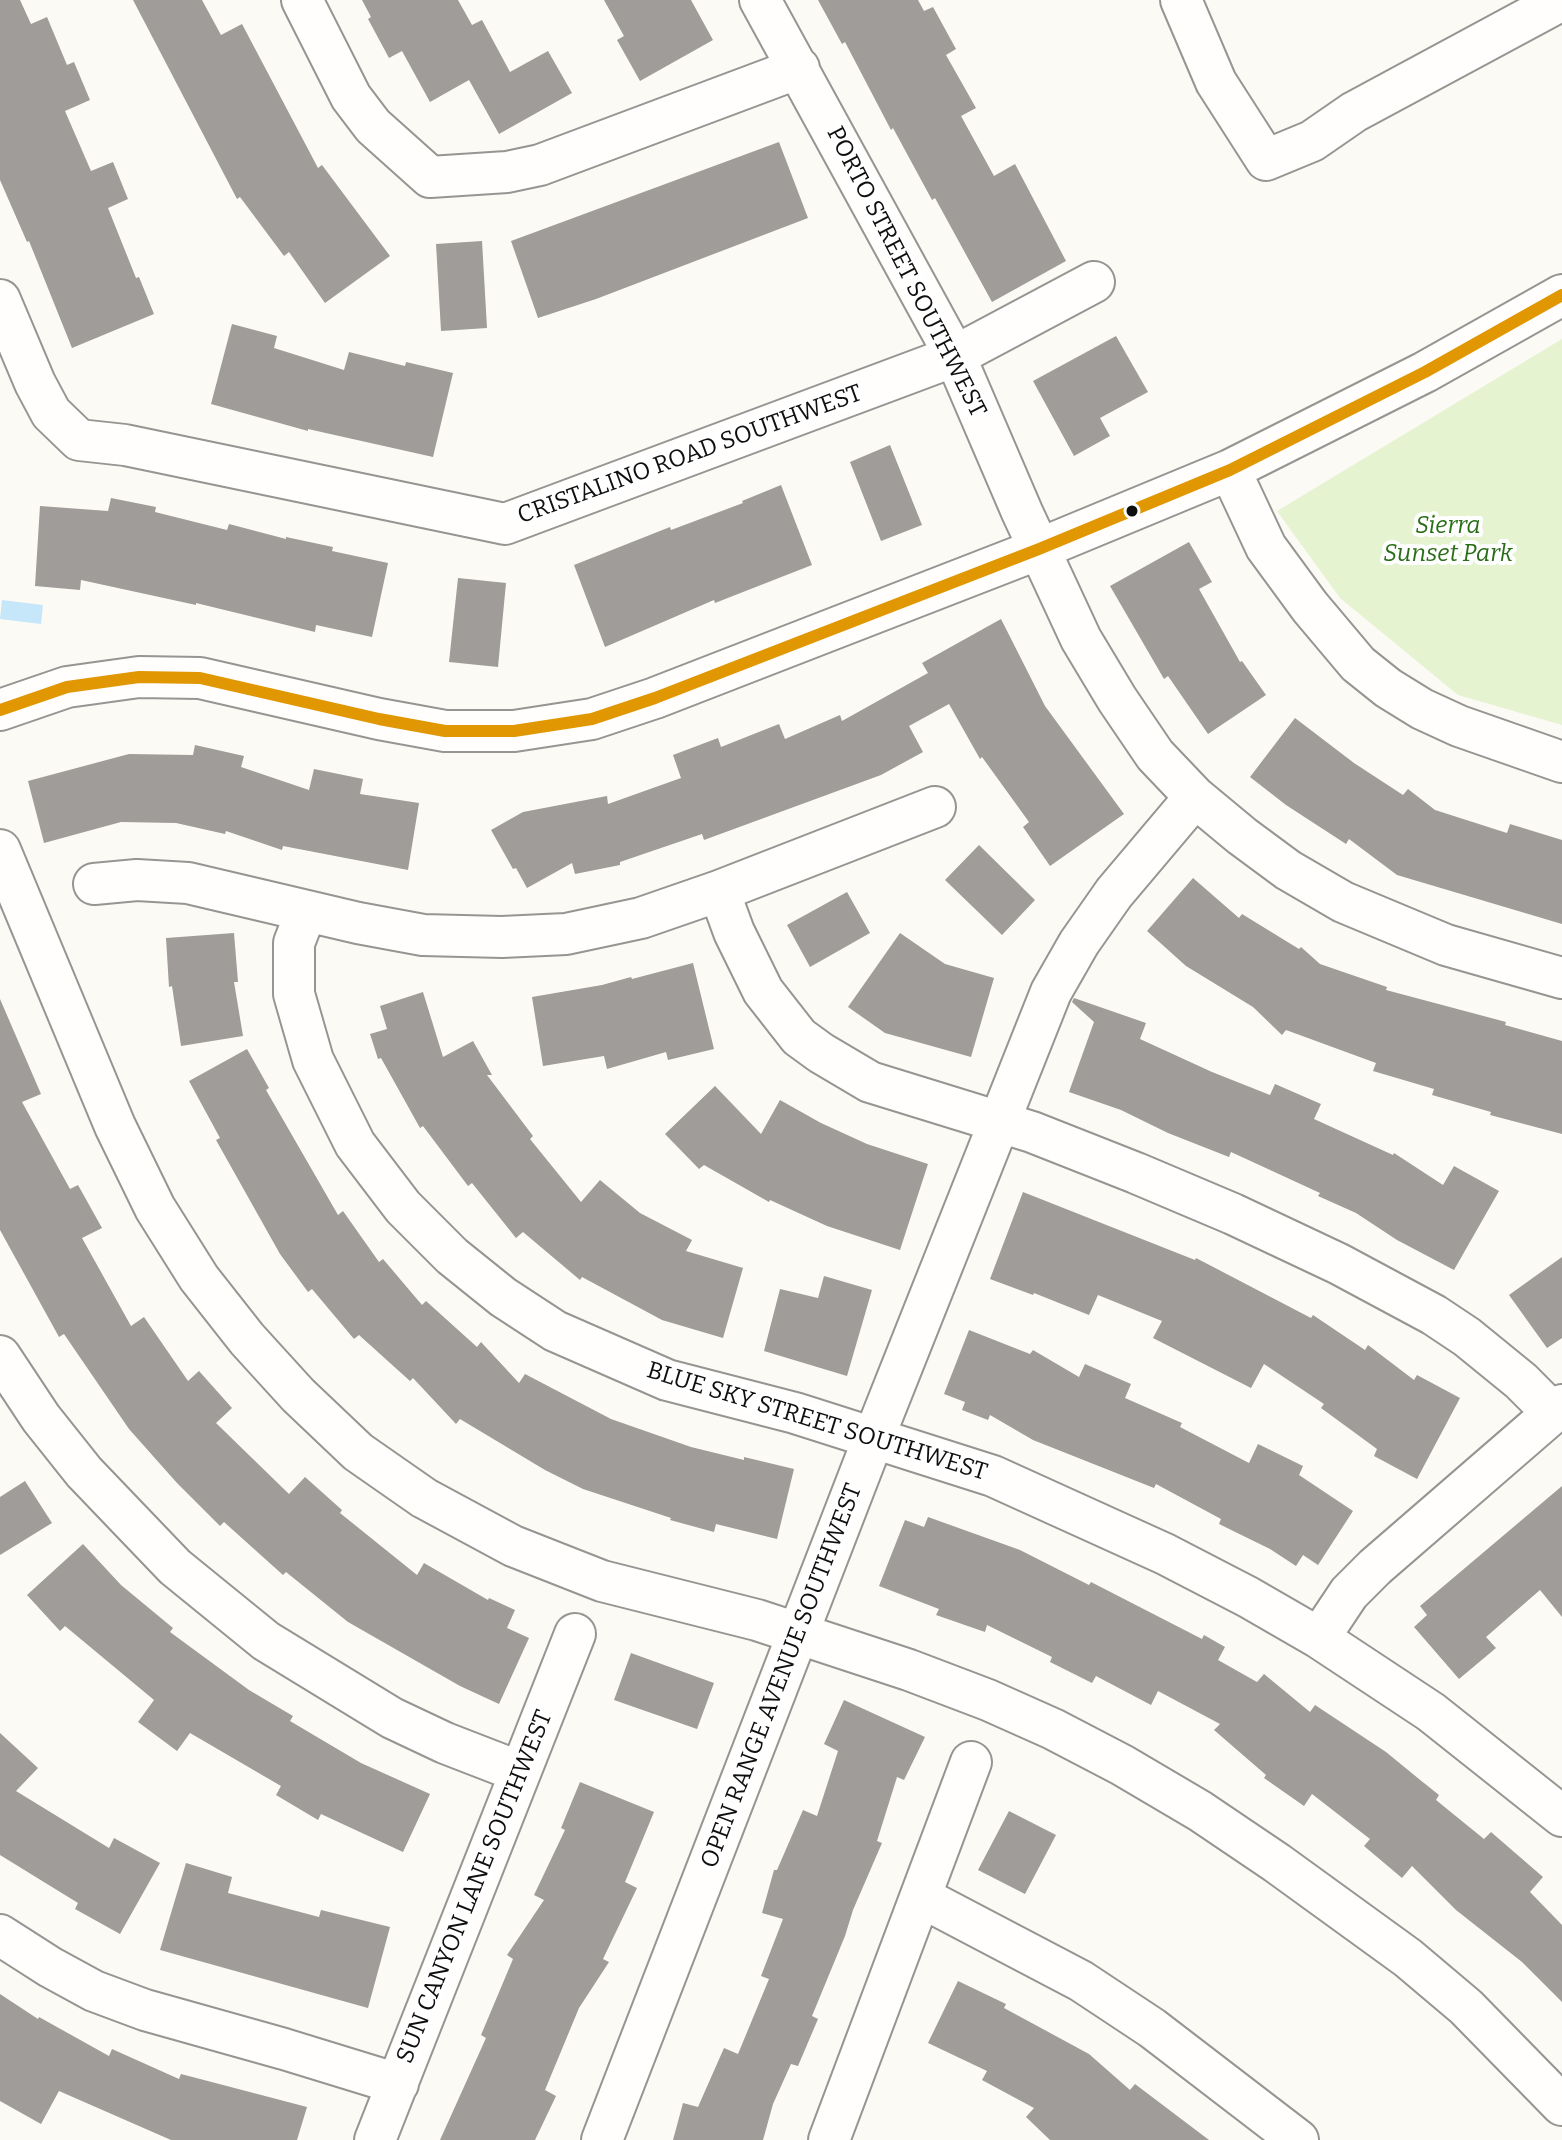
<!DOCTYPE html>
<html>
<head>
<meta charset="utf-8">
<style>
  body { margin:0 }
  canvas { display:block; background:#fcfaf4 }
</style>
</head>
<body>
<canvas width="1562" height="2140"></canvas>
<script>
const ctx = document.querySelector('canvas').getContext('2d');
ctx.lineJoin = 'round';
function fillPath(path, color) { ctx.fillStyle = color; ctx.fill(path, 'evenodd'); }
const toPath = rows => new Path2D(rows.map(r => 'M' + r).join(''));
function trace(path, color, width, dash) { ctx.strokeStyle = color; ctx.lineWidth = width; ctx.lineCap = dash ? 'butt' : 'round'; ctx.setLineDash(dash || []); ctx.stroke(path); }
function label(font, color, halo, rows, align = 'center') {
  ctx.font = font + ' Bitter,serif'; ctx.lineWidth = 8; ctx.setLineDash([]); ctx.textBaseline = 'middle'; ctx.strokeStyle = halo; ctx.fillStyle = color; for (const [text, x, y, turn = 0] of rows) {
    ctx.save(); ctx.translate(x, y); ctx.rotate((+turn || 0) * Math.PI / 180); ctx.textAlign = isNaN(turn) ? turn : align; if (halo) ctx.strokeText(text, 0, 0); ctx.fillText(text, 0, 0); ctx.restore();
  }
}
const green = toPath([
  [1562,339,1562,725,1458,695,1340,598,1277,511]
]);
const water = toPath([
  [2,600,43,605,41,624,0,619]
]);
const building = toPath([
  [0,0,20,0,31,24,47,17,67,65,74,62,90,100,65,111,91,171,113,162,128,199,108,208,136,278,139,277,154,314,72,348,29,241,27,242,0,180],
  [133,0,202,0,221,35,242,24,318,168,322,165,390,256,325,303,289,252,284,256,240,197,237,199],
  [362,0,458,0,472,25,482,20,510,72,548,51,572,93,499,134,469,80,430,102,402,51,389,58,368,19,371,17],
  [604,0,691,0,713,40,640,81,617,40,624,36],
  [818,0,918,0,924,11,933,7,956,49,946,55,976,108,961,116,994,176,1015,164,1066,261,992,302,935,198,932,200,893,128,891,130,845,42,842,44],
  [779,142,808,218,596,299,538,318,511,241],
  [482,241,487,328,441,331,436,244],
  [232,324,277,336,274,348,344,370,349,352,405,366,406,362,453,373,433,457,308,429,308,431,211,404],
  [1116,336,1148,392,1100,418,1110,436,1074,456,1033,381],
  [890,445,922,525,881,541,850,462],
  [781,485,812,565,715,603,714,600,605,647,574,565,670,527,671,530,743,503,742,501],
  [111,498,156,507,155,512,227,530,229,524,286,539,286,537,333,547,332,551,388,563,372,637,316,625,315,632,196,603,196,605,81,580,80,590,35,586,40,506,108,511],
  [1189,542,1212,582,1199,589,1240,662,1242,661,1266,695,1208,734,1168,676,1164,679,1110,586],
  [458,578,506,583,498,667,449,662],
  [1001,619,1045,706,1124,814,1050,866,1023,827,1029,822,982,757,980,759,949,704,909,726,923,752,881,775,704,840,702,834,620,862,620,865,575,874,572,863,527,888,516,868,513,869,491,830,523,812,607,796,608,804,681,778,673,755,718,738,721,747,779,724,785,739,840,715,842,721,928,673,922,663],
  [1295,718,1354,763,1403,795,1408,789,1435,810,1507,833,1510,824,1562,840,1562,924,1397,875,1349,839,1346,844,1286,805,1250,777],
  [195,745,244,756,241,767,309,790,314,769,363,779,360,794,419,803,408,870,283,846,282,850,226,831,225,834,176,823,121,822,44,843,28,781,129,754,193,755],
  [979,845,1035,900,1002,935,945,880],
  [1193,878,1239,918,1242,914,1299,949,1301,947,1320,964,1387,987,1386,990,1506,1022,1505,1025,1562,1041,1562,1134,1490,1115,1491,1112,1432,1095,1434,1089,1373,1071,1376,1063,1286,1030,1282,1035,1253,1007,1186,966,1147,931],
  [847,892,870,933,810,967,787,925],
  [234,933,238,982,234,982,243,1036,181,1046,172,986,169,987,166,938],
  [900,933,945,964,994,978,971,1057,885,1033,848,1007],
  [693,963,714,1049,668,1060,666,1052,607,1069,604,1056,543,1066,532,997,602,985,631,977,632,979],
  [423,992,443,1057,473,1041,492,1075,487,1075,533,1136,530,1139,581,1202,600,1180,640,1213,692,1240,686,1251,743,1268,723,1338,662,1320,582,1277,580,1280,523,1232,516,1238,472,1183,468,1186,423,1126,420,1128,381,1058,378,1059,370,1034,387,1029,380,1006],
  [1074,998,1146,1023,1140,1039,1212,1072,1270,1095,1275,1084,1321,1104,1314,1119,1393,1155,1394,1153,1443,1185,1454,1166,1499,1191,1454,1270,1397,1240,1356,1213,1318,1196,1320,1193,1231,1152,1229,1157,1168,1133,1121,1110,1069,1092,1094,1022,1072,1002],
  [0,999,41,1094,22,1102,70,1189,78,1185,102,1228,82,1238,131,1326,144,1317,188,1381,199,1371,232,1408,216,1423,289,1494,305,1477,342,1510,340,1513,417,1575,424,1563,488,1600,489,1598,515,1610,507,1628,529,1638,499,1704,460,1686,348,1622,286,1572,283,1575,224,1522,220,1526,177,1483,129,1429,64,1334,59,1337,0,1230],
  [247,1049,269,1088,266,1090,338,1215,343,1211,379,1262,383,1259,422,1305,426,1301,477,1347,481,1342,519,1383,525,1374,611,1419,691,1447,744,1460,744,1457,794,1469,777,1539,716,1524,714,1532,670,1520,671,1518,583,1489,545,1470,460,1419,456,1424,413,1378,410,1381,359,1335,354,1339,312,1289,308,1292,280,1254,216,1140,220,1138,189,1081],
  [715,1086,761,1134,780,1100,821,1123,867,1144,928,1164,900,1250,827,1226,770,1200,769,1202,704,1165,699,1169,665,1134],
  [1023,1192,1195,1260,1196,1258,1311,1318,1313,1315,1365,1350,1368,1345,1414,1380,1417,1375,1460,1398,1417,1479,1374,1456,1377,1449,1321,1408,1324,1404,1264,1364,1251,1388,1153,1338,1162,1321,1098,1295,1089,1315,1034,1293,1033,1295,990,1279],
  [1562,1257,1562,1338,1547,1348,1509,1295],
  [824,1276,872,1290,847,1376,764,1351,780,1289,818,1298],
  [969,1330,1030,1354,1033,1350,1079,1377,1085,1364,1131,1384,1125,1398,1182,1423,1180,1427,1249,1463,1258,1444,1303,1466,1299,1475,1353,1511,1318,1565,1303,1555,1296,1566,1270,1549,1219,1524,1221,1519,1156,1484,1154,1488,1033,1440,990,1415,988,1420,962,1410,965,1402,944,1394],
  [25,1481,52,1523,0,1555,0,1497],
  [1562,1486,1562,1617,1540,1590,1486,1637,1496,1648,1459,1679,1414,1627,1427,1615,1420,1606],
  [928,1517,1020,1550,1089,1585,1091,1582,1202,1639,1204,1635,1225,1647,1218,1660,1257,1682,1264,1674,1310,1712,1315,1705,1386,1752,1419,1779,1439,1795,1436,1800,1484,1839,1491,1832,1543,1877,1530,1892,1562,1925,1562,2002,1522,1962,1456,1910,1412,1866,1402,1878,1364,1846,1370,1839,1312,1794,1304,1806,1264,1778,1266,1775,1214,1730,1220,1724,1158,1691,1151,1705,1096,1676,1092,1683,1050,1662,1052,1657,987,1625,985,1632,936,1615,939,1609,879,1586,905,1520,924,1527],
  [83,1544,121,1585,173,1628,170,1632,249,1690,293,1716,290,1721,361,1763,430,1794,403,1852,321,1814,318,1820,276,1795,281,1786,190,1733,177,1751,138,1722,154,1700,65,1626,60,1631,27,1595],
  [631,1653,714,1683,697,1729,614,1700],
  [844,1700,925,1737,904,1780,897,1777,877,1841,882,1843,853,1910,845,1936,812,2016,818,2019,798,2066,791,2064,773,2104,763,2140,673,2140,683,2103,698,2107,724,2048,738,2054,769,1979,761,1976,783,1919,762,1913,774,1870,777,1870,803,1810,817,1816,838,1751,824,1744],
  [0,1733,38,1768,16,1791,109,1848,114,1838,160,1863,120,1934,75,1909,78,1903,0,1855],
  [580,1782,654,1812,625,1882,637,1888,603,1959,609,1962,579,2008,545,2090,556,2096,535,2140,440,2140,486,2038,481,2035,513,1959,507,1955,544,1900,534,1895,565,1830,561,1828],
  [1009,1811,1056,1835,1025,1894,978,1870],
  [186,1863,232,1877,228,1893,319,1917,321,1910,390,1927,368,2008,160,1950],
  [958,1981,1006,2004,1004,2008,1089,2054,1130,2090,1135,2084,1209,2140,1050,2140,1026,2117,1034,2108,982,2080,987,2071,928,2043],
  [0,1994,38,2019,39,2017,109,2056,112,2049,179,2079,181,2074,307,2107,297,2140,171,2140,59,2091,41,2124,0,2101]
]);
const minor = toPath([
  [302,0,351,97,373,126,430,177,507,172,540,165,799,68],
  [760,0,955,356,1022,512,1081,639,1117,699,1155,755,1195,797,1242,836,1288,870,1343,902,1446,945,1562,978],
  [1181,0,1216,82,1266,160,1312,141,1354,112,1562,0],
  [0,300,35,383,51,413,79,440,125,445,505,524,955,356,1094,282],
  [1230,470,1266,547,1310,607,1358,664,1388,688,1422,709,1459,726,1562,762],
  [0,710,67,687,139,677,200,678,379,719,445,731,514,731,592,719,655,698,1039,549,1230,470,1425,372,1562,295],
  [0,850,115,1126,155,1208,199,1278,247,1339,298,1395,358,1452,424,1498,513,1546,602,1581,757,1620,909,1670,988,1700,1053,1729,1122,1765,1200,1811,1277,1863,1408,1958,1466,2007,1562,2105],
  [94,884,137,880,188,883,358,923,423,935,502,937,566,934,641,918,719,891,935,807],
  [719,891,734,932,763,991,799,1037,821,1053,870,1082,1032,1132,1136,1173,1233,1214,1339,1264,1434,1315,1467,1337,1521,1381,1553,1413],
  [306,912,294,943,294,994,313,1060,355,1144,403,1207,452,1256,503,1297,555,1331,667,1380,795,1413,993,1476,1165,1554,1248,1597,1319,1638,1431,1712,1562,1816],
  [0,1356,41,1418,84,1472,129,1519,175,1567,266,1641,392,1718,445,1743,520,1772],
  [1319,1638,1349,1593,1375,1567,1562,1405],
  [921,1897,1081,1981,1152,2028,1298,2140],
  [0,1935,50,1967,94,1991,145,2010,284,2049,398,2084],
  [375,2140,575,1634],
  [602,2140,874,1437,1051,992,1079,943,1114,893,1195,797],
  [829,2140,971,1762]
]);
const bus1 = toPath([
  [0,710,67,687,139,677,200,678,379,719,445,731,514,731,592,719,655,698,1039,549,1230,470,1425,372,1562,295]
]);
const markers = [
  [1132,511,7,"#0f0f0f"]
];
const streetNames = [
  ["PORTO STREET SOUTHWEST",906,272,63],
  ["CRISTALINO ROAD SOUTHWEST",690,455,-20],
  ["BLUE SKY STREET SOUTHWEST",817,1422,17],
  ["OPEN RANGE AVENUE SOUTHWEST",782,1676,-69],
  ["SUN CANYON LANE SOUTHWEST",475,1887,-68]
];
const parkNames = [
  ["Sierra",1448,526],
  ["Sunset Park",1448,554]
];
fillPath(green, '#e5f3d1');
fillPath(water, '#c6e7fa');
fillPath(building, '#9f9c99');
trace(minor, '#969592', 44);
trace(minor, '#fffefd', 40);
trace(bus1, '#e09702', 12);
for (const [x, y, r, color] of markers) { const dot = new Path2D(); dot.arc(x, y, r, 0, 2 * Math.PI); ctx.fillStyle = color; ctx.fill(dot); trace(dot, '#fff', 3); }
label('24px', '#0f0f0f', '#fff', streetNames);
label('italic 24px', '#296e17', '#fff', parkNames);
</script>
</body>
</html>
